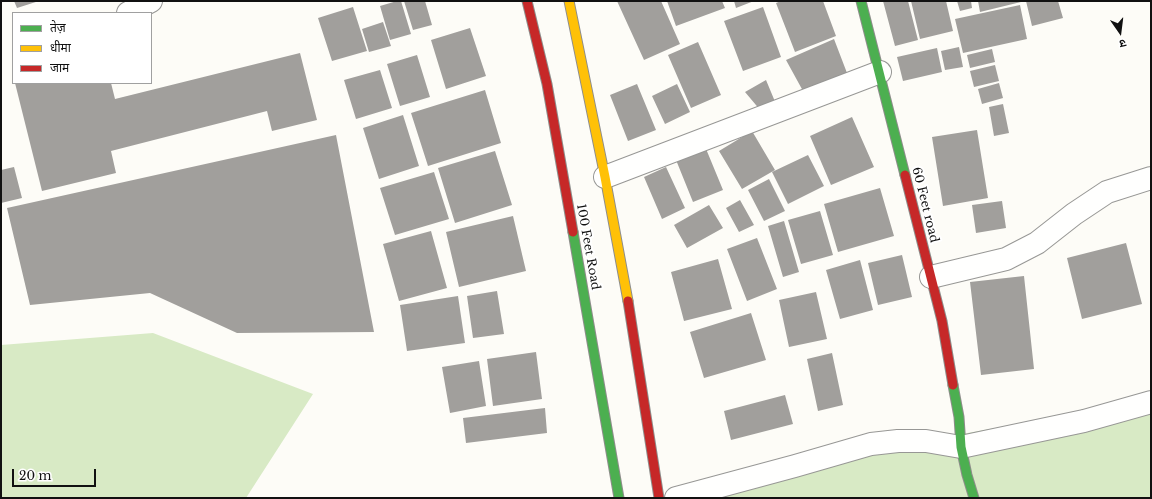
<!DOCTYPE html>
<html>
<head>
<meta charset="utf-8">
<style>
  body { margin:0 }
  #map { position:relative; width:1152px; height:499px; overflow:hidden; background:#fdfcf7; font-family:"Libre Baskerville","Noto Sans Devanagari",serif }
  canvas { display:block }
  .frame { position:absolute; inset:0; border:2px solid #111; pointer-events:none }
  .legend { position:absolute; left:12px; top:12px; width:140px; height:72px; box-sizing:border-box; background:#fff; border:1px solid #a0a0a0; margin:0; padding:5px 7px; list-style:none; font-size:12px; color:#111 }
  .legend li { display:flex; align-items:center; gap:8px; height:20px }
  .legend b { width:20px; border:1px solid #a0a0a0 }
  .north { position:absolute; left:1100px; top:12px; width:40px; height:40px; -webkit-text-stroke:3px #fff; paint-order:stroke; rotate:166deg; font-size:11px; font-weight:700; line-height:16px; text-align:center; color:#111 }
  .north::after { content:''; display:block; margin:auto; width:14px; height:18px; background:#111; clip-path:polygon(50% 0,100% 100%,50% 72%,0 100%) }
  .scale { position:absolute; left:12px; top:469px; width:84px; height:18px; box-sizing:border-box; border:2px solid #111; border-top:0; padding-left:5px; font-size:12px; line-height:14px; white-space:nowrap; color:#111; -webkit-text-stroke:3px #fff; paint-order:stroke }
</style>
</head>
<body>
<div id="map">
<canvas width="1152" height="499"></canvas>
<div class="frame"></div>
<ul class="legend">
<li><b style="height:5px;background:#4caf50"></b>तेज़</li>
<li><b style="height:5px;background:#ffc107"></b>धीमा</li>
<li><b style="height:5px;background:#c62828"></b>जाम</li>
</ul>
<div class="north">उ</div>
<div class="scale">20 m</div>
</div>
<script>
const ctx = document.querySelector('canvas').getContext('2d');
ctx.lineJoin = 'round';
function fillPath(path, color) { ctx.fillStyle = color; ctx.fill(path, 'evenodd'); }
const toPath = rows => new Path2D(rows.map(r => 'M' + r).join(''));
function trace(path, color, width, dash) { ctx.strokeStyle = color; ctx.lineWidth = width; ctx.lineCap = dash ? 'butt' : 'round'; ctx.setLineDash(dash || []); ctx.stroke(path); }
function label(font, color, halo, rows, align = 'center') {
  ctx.font = font + ' "Libre Baskerville",serif'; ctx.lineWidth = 4; ctx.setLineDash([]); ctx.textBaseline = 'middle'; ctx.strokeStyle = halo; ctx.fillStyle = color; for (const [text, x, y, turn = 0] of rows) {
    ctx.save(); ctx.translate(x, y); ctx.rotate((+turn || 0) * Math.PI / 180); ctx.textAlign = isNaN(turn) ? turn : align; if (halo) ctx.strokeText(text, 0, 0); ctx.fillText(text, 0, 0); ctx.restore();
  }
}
const forest = toPath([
  [153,333,313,394,246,498,1,498,1,345],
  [1151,400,1151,498,689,498,684,484]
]);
const building = toPath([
  [14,1,39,1,17,8],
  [397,1,401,1,411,34,390,40,380,6],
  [404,1,425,1,432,25,413,30],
  [617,1,661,1,680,44,644,60],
  [667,1,722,1,725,8,676,26],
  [734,1,754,1,736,8],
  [781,1,823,1,836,36,795,52,776,3],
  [883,1,908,1,918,40,895,46],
  [911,1,946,1,953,31,920,39],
  [957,1,971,1,972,8,960,11],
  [978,1,1021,1,1021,2,980,12],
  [1026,1,1058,1,1063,18,1032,26],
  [1020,5,1027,39,963,53,955,19],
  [353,7,367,51,332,61,318,18],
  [763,7,781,57,743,71,724,21],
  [383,22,391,46,369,52,362,29],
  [470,28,486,76,446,89,431,40],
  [834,39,847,73,803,91,786,60],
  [698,42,721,95,691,108,668,55],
  [959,47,963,67,945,70,941,51],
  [937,48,942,72,903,81,897,57],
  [992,49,995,62,970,68,967,55],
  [300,53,317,120,272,131,267,111,111,151,116,173,42,191,15,83,111,83,115,99],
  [417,55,430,97,400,106,387,64],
  [995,65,999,81,974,87,970,71],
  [380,70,392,108,356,119,344,80],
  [766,80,776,104,761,111,745,92],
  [999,83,1003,98,982,104,978,89],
  [637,84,656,130,628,141,610,95],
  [677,84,690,112,665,124,652,96],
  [485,90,501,143,428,166,411,113],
  [1003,104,1009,133,994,136,989,107],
  [403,115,419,166,379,179,363,128],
  [852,117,874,167,831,185,810,136],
  [977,130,988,198,943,206,932,137],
  [752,131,775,170,742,189,719,151],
  [336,135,374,332,237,333,150,293,30,305,7,208],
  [704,144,723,190,693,202,674,155],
  [495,151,512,205,455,223,438,168],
  [808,155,824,186,788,204,772,172],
  [14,167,22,198,1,203,1,170],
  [666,167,685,208,662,219,644,177],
  [434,172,449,219,395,235,380,188],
  [769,179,785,211,764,221,748,190],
  [880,188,894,236,838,252,824,204],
  [740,200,754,225,739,232,726,208],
  [1002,201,1006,228,976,233,972,205],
  [709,205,723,228,687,248,674,225],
  [820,211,833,255,801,264,788,220],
  [513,216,526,271,459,287,446,232],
  [784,221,799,272,783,277,768,226],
  [431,231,447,288,399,301,383,244],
  [757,238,777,289,747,301,727,249],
  [1126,243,1142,304,1082,319,1067,258],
  [902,255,912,297,878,305,868,263],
  [718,259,732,309,684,321,671,272],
  [860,260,873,310,840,319,826,270],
  [1024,276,1034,369,981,375,970,282],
  [497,291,504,334,473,338,467,296],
  [816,292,827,339,789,347,779,300],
  [458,296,465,343,407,351,400,305],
  [751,313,766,360,704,378,690,332],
  [536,352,542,399,493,406,487,359],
  [832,353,843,405,818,411,807,359],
  [479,361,486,406,450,413,442,367],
  [785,395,793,424,731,440,724,411],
  [545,408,547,433,466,443,463,418]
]);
const street = toPath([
  [128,13,151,1],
  [605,177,880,72],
  [931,277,1006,259,1037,243,1074,214,1107,192,1151,178],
  [676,498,795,466,871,444,898,441,926,441,961,447,1084,421,1151,402]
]);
const fast = toPath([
  [861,1,905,175],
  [573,232,619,498],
  [953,385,959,417,961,447,967,475,974,498]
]);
const slow = toPath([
  [569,1,605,177,628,301]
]);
const jam = toPath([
  [527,1,547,84,573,232],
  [905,175,942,321,953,385],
  [628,301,659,498]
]);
const streetNames = [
  ["60 Feet road",925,205,76],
  ["100 Feet Road",588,247,80]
];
fillPath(forest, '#d8eac5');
fillPath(building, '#a19f9c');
trace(street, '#979795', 24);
trace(fast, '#8e8d8b', 11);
trace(slow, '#8e8d8b', 11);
trace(jam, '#8e8d8b', 11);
trace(street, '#fffffe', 22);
trace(fast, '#4caf50', 9);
trace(slow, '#ffc107', 9);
trace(jam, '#c62828', 9);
label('12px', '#111', '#fff', streetNames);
</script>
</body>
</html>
